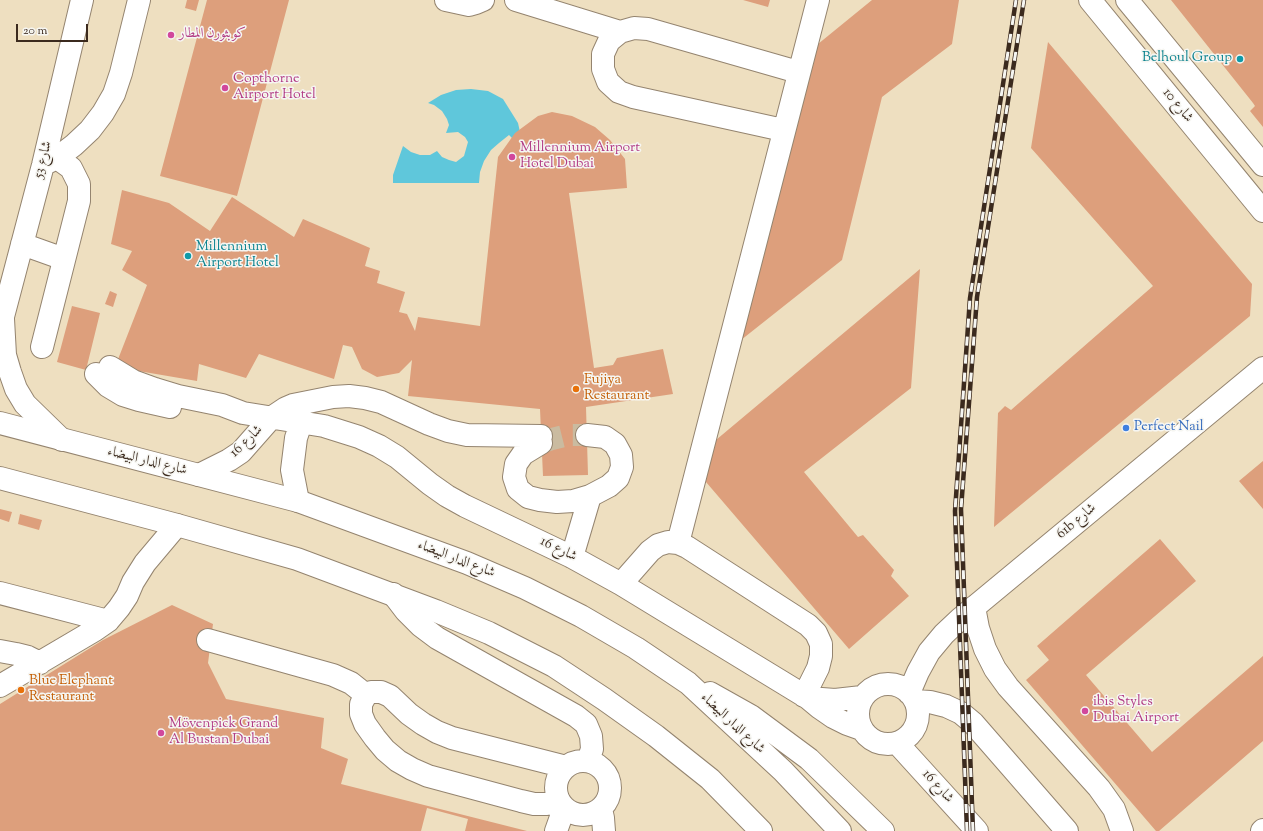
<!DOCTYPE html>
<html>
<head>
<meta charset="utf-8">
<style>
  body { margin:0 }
  #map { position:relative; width:1263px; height:831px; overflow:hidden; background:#eedfc0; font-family:"Sorts Mill Goudy",serif }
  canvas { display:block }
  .scale { position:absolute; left:16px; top:24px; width:72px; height:18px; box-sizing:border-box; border:2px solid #3b2a1e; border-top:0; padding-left:5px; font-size:12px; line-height:14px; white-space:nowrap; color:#3b2a1e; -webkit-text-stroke:3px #f6f6f2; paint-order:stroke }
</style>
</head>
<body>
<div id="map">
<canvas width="1263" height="831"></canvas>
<div class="scale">20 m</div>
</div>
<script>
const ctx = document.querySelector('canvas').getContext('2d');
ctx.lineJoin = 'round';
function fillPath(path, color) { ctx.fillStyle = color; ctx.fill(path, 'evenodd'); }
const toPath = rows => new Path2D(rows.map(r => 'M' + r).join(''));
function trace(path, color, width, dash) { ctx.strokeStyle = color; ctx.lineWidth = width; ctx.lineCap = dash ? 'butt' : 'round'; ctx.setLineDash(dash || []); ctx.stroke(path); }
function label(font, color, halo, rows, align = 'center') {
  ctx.font = font + ' "Sorts Mill Goudy",Amiri,serif'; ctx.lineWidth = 3; ctx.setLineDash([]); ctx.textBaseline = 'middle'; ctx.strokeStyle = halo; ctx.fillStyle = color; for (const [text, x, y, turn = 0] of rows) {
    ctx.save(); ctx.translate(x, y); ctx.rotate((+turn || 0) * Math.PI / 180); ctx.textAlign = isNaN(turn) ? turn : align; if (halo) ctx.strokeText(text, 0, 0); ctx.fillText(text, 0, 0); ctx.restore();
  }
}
const water = toPath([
  [471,89,488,91,503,99,518,123,520,132,513,139,509,135,499,143,491,150,484,161,480,172,479,183,393,183,393,175,403,146,411,152,420,155,430,155,437,151,442,157,449,160,456,162,464,156,468,142,465,137,458,132,446,133,449,125,447,119,442,111,434,105,428,103,441,95,456,90]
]);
const building = toPath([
  [187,0,199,0,196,11,185,8],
  [207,0,289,0,237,196,160,176],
  [743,0,770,0,768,7],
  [872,0,959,0,952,44,882,97,842,260,736,344,807,53],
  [1171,0,1263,0,1263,127,1250,111,1255,106,1253,103],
  [1048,42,1252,284,1250,316,994,527,998,413,1005,406,1011,410,1153,286,1031,148],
  [552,112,572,116,595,127,610,140,625,159,627,188,569,193,594,368,613,365,617,358,663,349,673,394,586,407,588,475,543,476,540,409,408,396,412,360,399,373,377,377,362,369,352,347,343,345,334,379,259,354,246,378,199,364,197,381,115,367,147,285,122,270,132,251,111,244,122,190,169,203,210,231,232,197,294,237,303,219,370,248,365,266,380,271,377,283,405,292,399,312,407,314,415,331,418,317,480,326,498,157,515,133,538,116],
  [920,269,911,388,804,472,858,537,863,535,894,570,891,576,909,596,849,649,700,475,710,445],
  [110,291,117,294,113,307,105,304],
  [72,306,100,313,86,370,57,362],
  [1263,461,1263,509,1239,481],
  [0,509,12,512,9,522,0,519],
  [20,514,42,520,39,530,18,524],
  [1160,539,1196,581,1086,675,1152,752,1263,656,1263,741,1159,831,1156,831,1026,680,1049,660,1037,646],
  [172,605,213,624,208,663,226,699,324,718,321,748,348,759,341,784,527,831,465,831,468,819,427,808,421,831,0,831,0,704,103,640]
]);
const minorTunnel = toPath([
  [541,443,552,439,568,435,587,435]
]);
const minor = toPath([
  [446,0,469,5,476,3,483,0],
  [516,0,620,32],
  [1090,0,1263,211],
  [1127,0,1263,165],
  [783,130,633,97,619,92,608,82,603,69,603,54,609,41,620,32,634,28,648,29,798,72],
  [44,164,57,158,74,145,90,130,103,113,114,94,121,73,139,0],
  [22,244,64,259],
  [3,319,5,355,10,372,16,389,25,404,62,440],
  [0,328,43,165,82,0],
  [42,347,79,201,79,184,71,168,57,158],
  [110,367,133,381,155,389,178,396,222,405,243,413,324,426,359,437,379,446,397,457,430,484,447,496,465,506,572,557,621,584,808,698,820,708,833,717,847,724,861,729],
  [96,374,108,386,123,395,139,400,170,407],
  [541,443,523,454,516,464,514,477,518,489,528,497,540,500,557,502,573,501,590,496,609,486,618,478,622,467,621,455,615,444,605,437,587,435],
  [199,475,229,460,241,452,271,418,286,408,293,405,333,397,349,396,365,398,381,402,429,424,448,431,467,435,541,436],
  [298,501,292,470,296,438,301,423],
  [678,543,818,0],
  [572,557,590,496],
  [621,584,650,551,658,545,668,542,678,543,687,547,808,625,816,633,821,644,821,656,818,668,804,696],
  [0,593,108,621],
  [393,594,406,611,421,626,437,638,576,716,586,724,591,736,592,749,588,761],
  [974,607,978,628,985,649,995,669,1008,687,1099,788,1114,809,1122,831],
  [208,640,333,675,351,683,366,695],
  [0,651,16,654,28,657,40,663],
  '858 714a30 30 0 1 1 60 0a30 30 0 1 1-60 0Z',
  [0,686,95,630,108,621,119,608,127,596,133,582,145,563,177,525],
  [909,693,918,672,929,652,944,634,960,619,1263,368],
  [808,698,835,700,862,697],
  [915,701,930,702,946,706,961,713,973,723,1067,831],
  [897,743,977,831],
  '556 788a27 27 0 1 1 54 0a27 27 0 1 1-54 0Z',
  [560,802,547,804,534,804,521,801,428,776,412,769,398,761,385,750,375,738,365,724,361,714,361,704,366,695,371,692,381,692,390,696,409,714,423,724,437,732,452,738,566,767],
  [601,809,603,818,604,831],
  [556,831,561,817,566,810],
  [1262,831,1263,830]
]);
const major = toPath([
  [0,423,298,501,467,563,525,588,581,616,636,648,688,683,783,771,840,831],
  [0,478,177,525,297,559,436,611,489,633,554,666,604,699,656,736,710,779,761,831],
  [710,693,751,716,809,759,883,831]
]);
const rail = toPath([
  [967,831,955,511,970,298,1016,0],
  [973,831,961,509,977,297,1024,0]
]);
const markers = [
  [171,35,4,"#d1479c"],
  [1240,59,4,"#0f9aa8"],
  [225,88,4,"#d1479c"],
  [512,157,4,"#d1479c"],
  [188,256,4,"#0f9aa8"],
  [576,389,4,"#e8710a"],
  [1126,428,4,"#3f7fe0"],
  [21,690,4,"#e8710a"],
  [1085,711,4,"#d1479c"],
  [161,733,4,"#d1479c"]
];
const hotelNames = [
  ["كوبثورن المطار",179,35],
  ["Copthorne",233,80],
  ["Airport Hotel",233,96],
  ["Millennium Airport",520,149],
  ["Hotel Dubai",520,165],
  ["ibis Styles",1093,703],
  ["Dubai Airport",1093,719],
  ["Mövenpick Grand",169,725],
  ["Al Bustan Dubai",169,741]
];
const cultureNames = [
  ["Belhoul Group",1232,59],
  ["Millennium",196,248,"left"],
  ["Airport Hotel",196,264,"left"]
];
const streetNames = [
  ["شارع 10",1177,106,51],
  ["شارع 53",44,160,-76],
  ["شارع 16",247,442,-44],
  ["شارع الدار البيضاء",147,462,14],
  ["61b شارع",1077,522,-40],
  ["شارع 16",558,550,26],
  ["شارع الدار البيضاء",456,560,21],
  ["شارع الدار البيضاء",732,724,43],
  ["شارع 16",937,787,48]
];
const foodNames = [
  ["Fujiya",584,381],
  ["Restaurant",584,397],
  ["Blue Elephant",29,682],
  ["Restaurant",29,698]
];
const shopNames = [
  ["Perfect Nail",1134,428]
];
fillPath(water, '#5fc7db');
fillPath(building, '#dd9f7c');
trace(minorTunnel, '#cabba0', 22, [22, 11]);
trace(minor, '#94846f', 24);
trace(major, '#94846f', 24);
trace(minor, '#fff', 22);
trace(major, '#fff', 22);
trace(rail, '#3b2a1e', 4.5);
trace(rail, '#f6f6f2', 3, [9]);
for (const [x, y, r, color] of markers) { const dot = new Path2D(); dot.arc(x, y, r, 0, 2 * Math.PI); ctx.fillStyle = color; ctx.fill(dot); trace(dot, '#f6f6f2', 1.5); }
label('14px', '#b23c85', '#f6f6f2', hotelNames, 'left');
label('14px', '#0d838f', '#f6f6f2', cultureNames, 'right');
label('14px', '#3b2a1e', '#f6f6f2', streetNames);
label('14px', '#c56008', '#f6f6f2', foodNames, 'left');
label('14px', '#366cbe', '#f6f6f2', shopNames, 'left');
</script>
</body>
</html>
